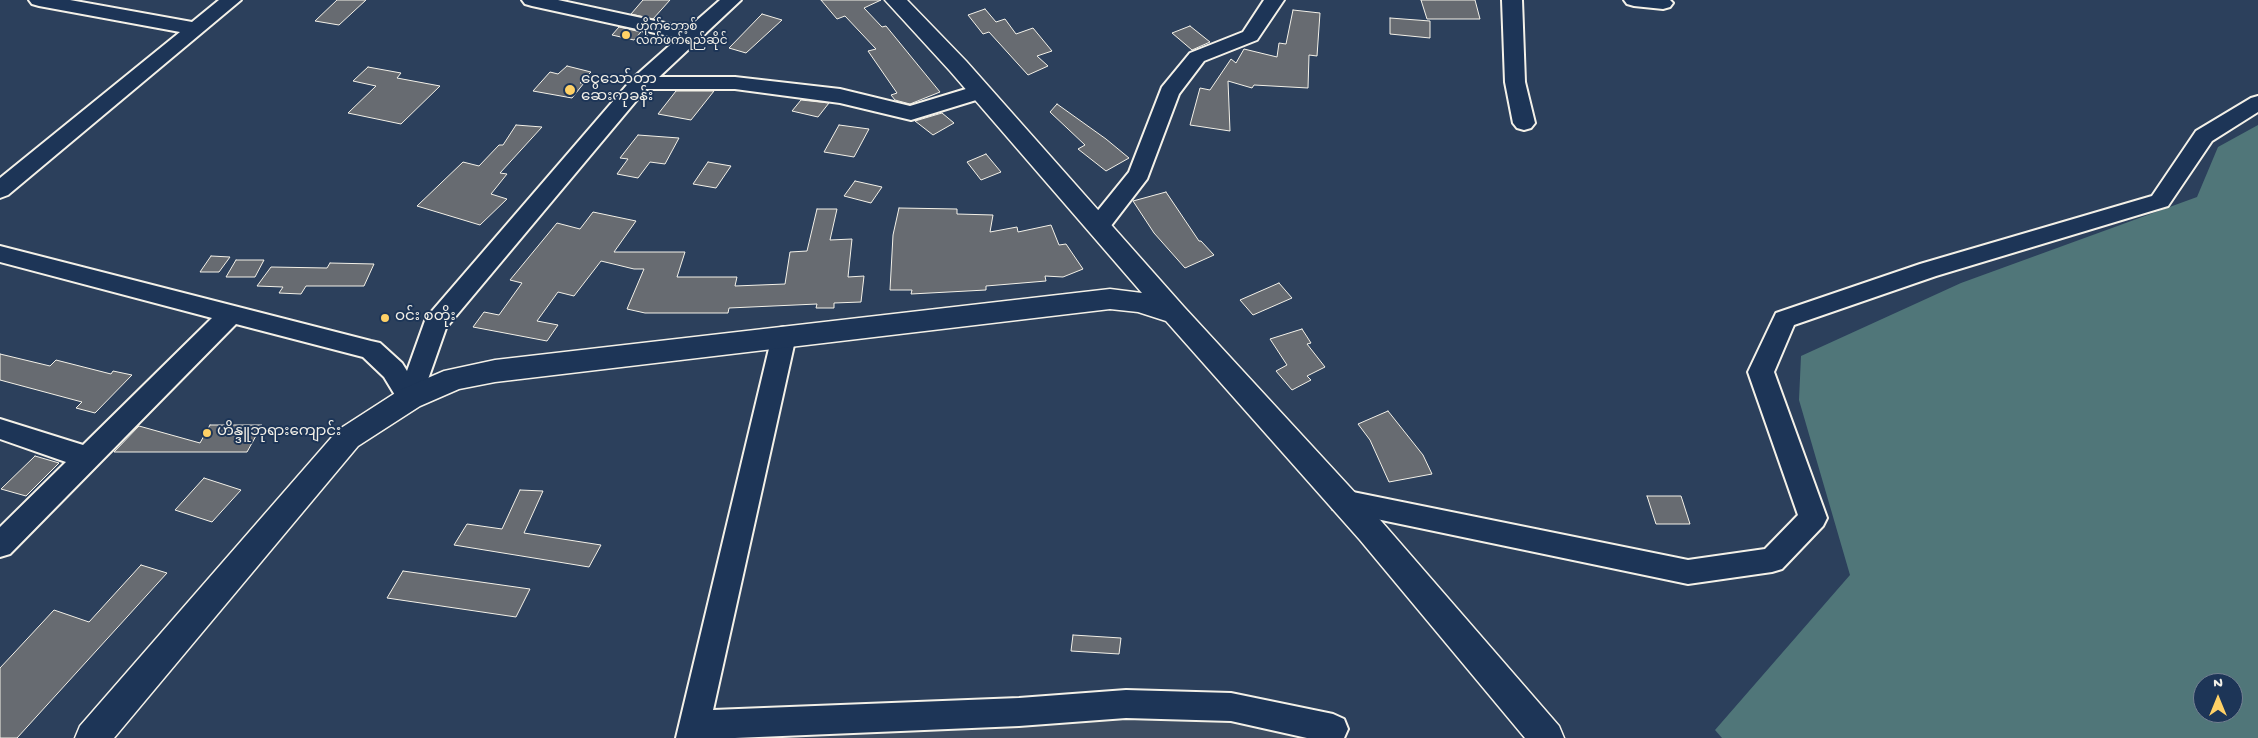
<!DOCTYPE html>
<html>
<head>
<meta charset="utf-8">
<style>
  body { margin:0 }
  #map { position:relative; width:2258px; height:738px; overflow:hidden; background:#2c405c; font-family:"Gochi Hand",sans-serif }
  canvas { display:block }
  .north { position:absolute; left:2193px; top:673px; width:50px; height:50px; box-sizing:border-box; background:#1d3557; border:1px solid #738091; border-radius:50%; rotate:0deg; font-size:14px; font-weight:700; line-height:20px; text-align:center; color:#f4f1e8 }
  .north::after { content:''; display:block; margin:auto; width:18px; height:22px; background:#ffd166; clip-path:polygon(50% 0,100% 100%,50% 72%,0 100%) }
</style>
</head>
<body>
<div id="map">
<canvas width="2258" height="738"></canvas>
<div class="north">N</div>
</div>
<script>
const ctx = document.querySelector('canvas').getContext('2d');
ctx.lineJoin = 'round';
function fillPath(path, color) { ctx.fillStyle = color; ctx.fill(path, 'evenodd'); }
const toPath = rows => new Path2D(rows.map(r => 'M' + r).join(''));
function trace(path, color, width, dash) { ctx.strokeStyle = color; ctx.lineWidth = width; ctx.lineCap = dash ? 'butt' : 'round'; ctx.setLineDash(dash || []); ctx.stroke(path); }
function label(font, color, halo, rows, align = 'center') {
  ctx.font = font + ' "Gochi Hand","Noto Sans Myanmar",sans-serif'; ctx.lineWidth = 4; ctx.setLineDash([]); ctx.textBaseline = 'middle'; ctx.strokeStyle = halo; ctx.fillStyle = color; for (const [text, x, y, turn = 0] of rows) {
    ctx.save(); ctx.translate(x, y); ctx.rotate((+turn || 0) * Math.PI / 180); ctx.textAlign = isNaN(turn) ? turn : align; if (halo) ctx.strokeText(text, 0, 0); ctx.fillText(text, 0, 0); ctx.restore();
  }
}
const built = toPath([
  [1307,714,1318,738,704,738,705,732]
]);
const green = toPath([
  [2258,125,2258,738,1722,738,1715,730,1850,575,1799,400,1801,356,1961,283,2197,197,2218,147],
  [2203,683,2233,683,2233,713,2203,713]
]);
const building = toPath([
  [337,0,366,0,339,25,315,21,337,0],
  [643,0,670,0,653,19,631,14,643,0],
  [821,0,881,0,864,8,882,27,886,26,940,92,910,104,895,100,891,95,897,93,868,51,876,49,845,16,837,19,821,0],
  [1421,0,1475,0,1480,19,1427,19,1421,0],
  [985,9,996,22,1005,19,1016,34,1033,28,1052,51,1037,56,1048,66,1028,75,989,32,983,34,968,15,985,9],
  [1293,10,1320,13,1317,56,1309,55,1308,88,1254,85,1252,88,1228,81,1230,131,1190,125,1200,88,1210,90,1231,59,1236,63,1244,49,1277,57,1279,43,1286,44,1293,10],
  [762,14,782,20,746,53,729,48,762,14],
  [1390,18,1430,21,1430,38,1390,34,1390,18],
  [1190,26,1210,42,1192,50,1172,33,1190,26],
  [619,27,641,32,634,40,612,35,619,27],
  [567,66,591,72,580,83,584,83,572,98,533,91,550,72,558,74,567,66],
  [368,67,401,73,397,78,440,86,401,124,348,113,376,86,353,81,368,67],
  [676,91,714,91,691,120,658,114,676,91],
  [801,100,829,103,818,117,792,111,801,100],
  [1057,104,1106,139,1129,158,1106,171,1078,149,1085,145,1050,112,1057,104],
  [942,113,954,123,933,135,915,121,942,113],
  [516,125,542,127,500,173,507,174,491,194,507,199,480,225,417,206,463,162,479,166,499,145,503,145,516,125],
  [839,125,869,129,854,157,824,152,839,125],
  [638,135,679,138,665,164,650,162,638,178,617,174,628,159,620,158,638,135],
  [986,154,1001,172,981,180,967,162,986,154],
  [708,162,731,166,716,188,693,184,708,162],
  [855,181,882,187,871,203,844,196,855,181],
  [1166,192,1199,241,1201,241,1214,255,1185,268,1154,233,1133,201,1166,192],
  [899,208,957,209,957,214,993,215,990,232,1017,227,1018,232,1051,225,1059,245,1066,244,1083,269,1063,277,1045,276,1046,281,986,286,986,290,911,294,912,290,890,290,893,235,899,208],
  [817,209,837,209,830,240,852,239,848,277,864,276,861,302,834,303,834,308,816,308,817,304,729,308,728,313,645,313,627,309,644,269,634,269,601,261,574,296,558,292,537,321,558,325,547,341,473,327,484,312,499,315,522,283,510,280,557,223,580,229,593,212,636,221,614,252,685,252,677,277,737,277,735,286,785,284,790,252,807,251,817,209],
  [211,256,230,257,219,272,200,272,211,256],
  [236,260,264,260,255,277,226,277,236,260],
  [330,263,374,264,364,286,306,286,301,294,279,293,283,287,257,286,271,267,327,268,330,263],
  [1279,283,1292,298,1253,315,1240,300,1279,283],
  [1302,329,1311,343,1307,344,1325,367,1307,376,1311,380,1292,390,1276,371,1287,365,1270,339,1302,329],
  [0,354,50,366,56,360,111,374,113,371,132,375,95,413,76,408,82,402,0,380,0,354],
  [1388,411,1423,455,1432,474,1389,482,1370,440,1358,424,1388,411],
  [210,425,262,425,247,452,114,452,139,426,200,443,210,425],
  [35,456,59,463,26,496,1,489,35,456],
  [204,478,241,490,212,522,175,510,204,478],
  [520,490,543,491,524,533,601,545,589,567,454,545,467,524,502,529,520,490],
  [1647,496,1681,496,1690,524,1656,524,1647,496],
  [141,565,167,573,17,738,0,738,0,668,54,610,89,622,141,565],
  [403,571,530,589,516,617,387,598,403,571],
  [1073,635,1121,638,1119,654,1071,651,1073,635]
]);
const minor = toPath([
  [29,0,70,0,192,22,219,0,241,0,8,195,0,198,0,178,180,32,39,6,32,4,29,0],
  [522,0,558,0,688,28,720,0,741,0,659,77,735,77,840,89,910,106,979,85,986,87,989,92,986,97,911,120,840,103,735,89,646,89,446,328,419,405,410,408,401,405,384,377,363,357,236,324,10,554,0,557,0,527,66,462,0,439,0,419,83,445,212,318,0,262,0,246,371,341,380,343,402,363,407,371,426,318,633,78,678,38,532,6,525,4,522,0],
  [1264,0,1284,0,1257,40,1204,61,1179,94,1147,179,1107,231,1099,233,1091,231,1088,225,1091,219,1129,172,1162,87,1190,53,1243,32,1264,0],
  [1502,0,1522,0,1525,82,1535,123,1531,128,1524,130,1517,128,1513,123,1505,82,1502,0],
  [1624,0,1670,0,1673,3,1670,7,1663,9,1634,6,1627,4,1624,0],
  [2258,96,2258,112,2212,141,2168,206,1936,276,1794,325,1774,372,1827,518,1823,526,1782,569,1772,572,1688,584,1343,512,1333,509,1329,501,1333,493,1343,490,1688,560,1765,549,1798,515,1748,372,1776,313,1920,264,2152,196,2196,131,2251,98,2258,96],
  [784,327,793,329,796,336,713,710,1019,698,1126,690,1231,693,1333,714,1344,719,1348,729,1344,738,1307,738,1231,721,1126,718,1019,726,735,738,676,738,772,336,775,329,784,327]
]);
const secondary = toPath([
  [885,0,907,0,966,61,1184,307,1382,522,1559,726,1564,738,1525,738,1360,540,1166,321,1138,312,1110,309,495,382,459,389,420,406,358,446,114,738,75,738,80,726,338,430,400,390,444,371,495,360,1110,289,1142,293,950,71,885,0]
]);
const markers = [
  [626,35,5,"#ffd166"],
  [570,90,6,"#ffd166"],
  [385,318,5,"#ffd166"],
  [207,433,5,"#ffd166"]
];
const farPoinames = [
  ["ဟိုက်ဘော့စ်",636,28],
  ["လက်ဖက်ရည်ဆိုင်",636,42]
];
const poiNames = [
  ["ငွေသော်တာ",581,81],
  ["ဆေးကုခန်း",581,98],
  ["ဝင်း စတိုး",395,318],
  ["ဟိန္ဒူဘုရားကျောင်း",217,433]
];
fillPath(built, '#3e4d62');
fillPath(green, '#507679');
fillPath(building, '#676b71');
trace(building, '#f4f1e8', 1);
trace(minor, '#f4f1e8', 4);
trace(secondary, '#f4f1e8', 3);
fillPath(minor, '#1d3557');
fillPath(secondary, '#1d3557');
for (const [x, y, r, color] of markers) { const dot = new Path2D(); dot.arc(x, y, r, 0, 2 * Math.PI); ctx.fillStyle = color; ctx.fill(dot); trace(dot, '#1d3557', 2); }
label('12px', '#f4f1e8', '#1d3557', farPoinames, 'left');
label('15px', '#f4f1e8', '#1d3557', poiNames, 'left');
</script>
</body>
</html>
